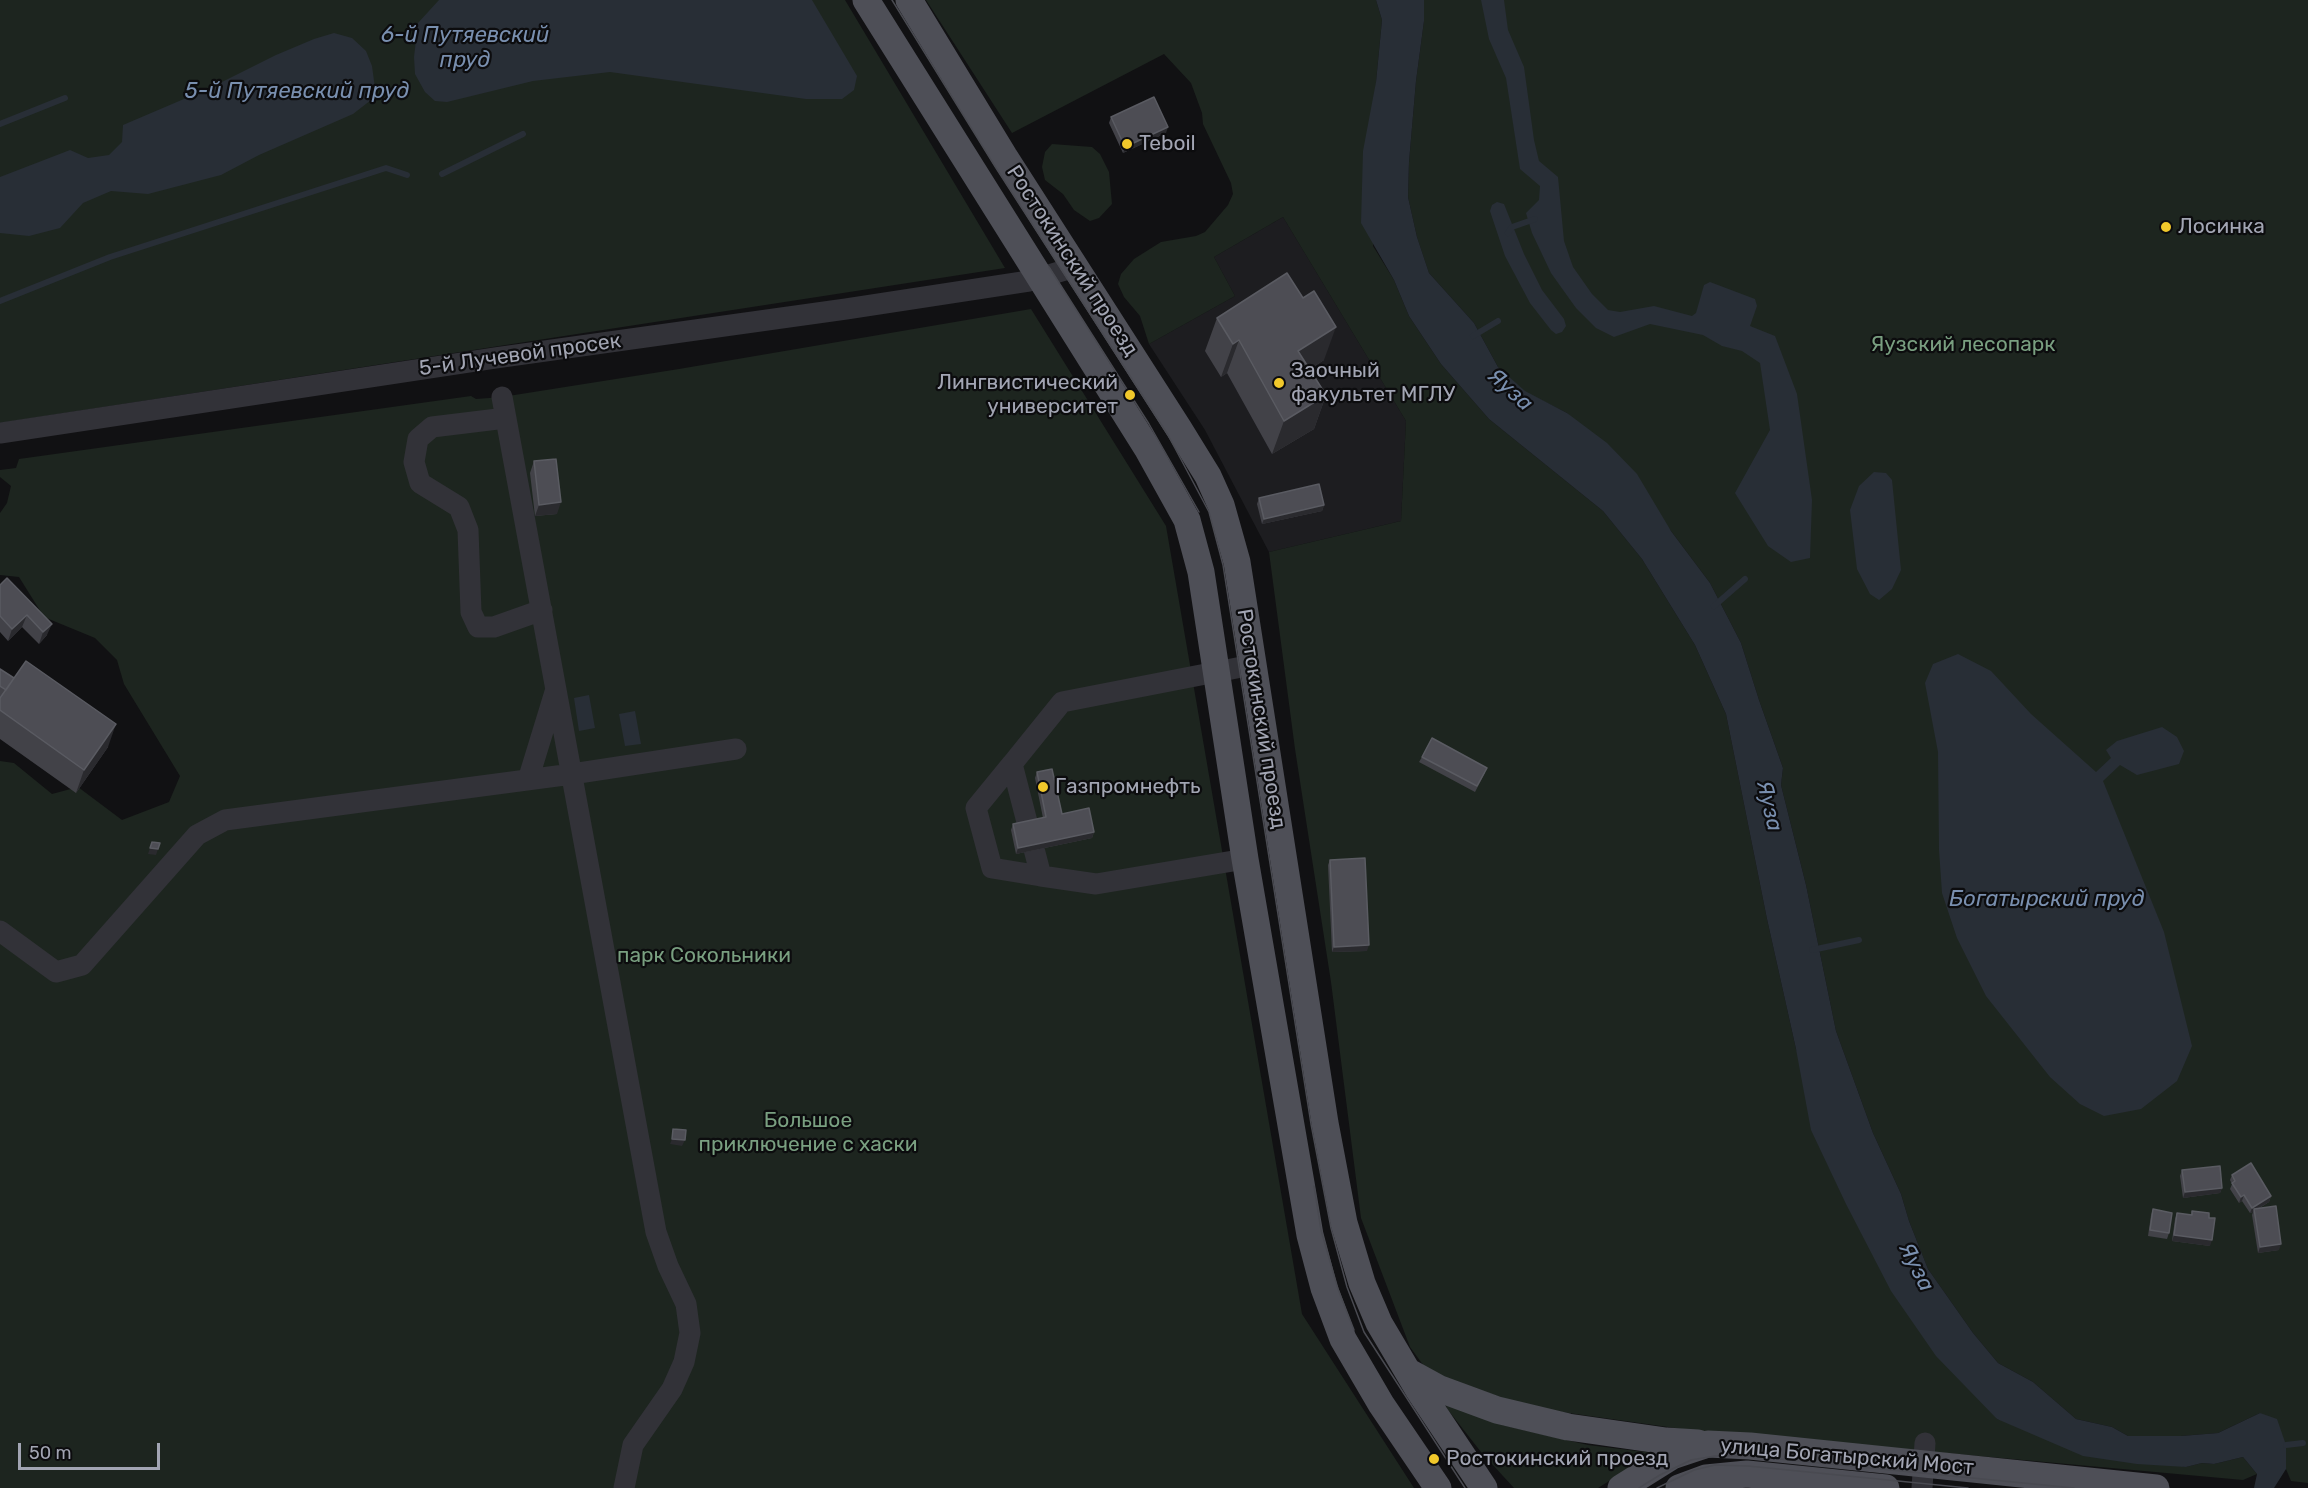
<!DOCTYPE html>
<html>
<head>
<meta charset="utf-8">
<style>
  body { margin:0 }
  #map { position:relative; width:2308px; height:1488px; overflow:hidden; background:#111113; font-family:Rubik,sans-serif }
  canvas { display:block }
  .scale { position:absolute; left:18px; top:1443px; width:142px; height:27px; box-sizing:border-box; border:3px solid #a2a5b3; border-top:0; padding-left:8px; font-size:18px; line-height:21px; white-space:nowrap; color:#a2a5b3; -webkit-text-stroke:4px #0c0c0e; paint-order:stroke }
</style>
</head>
<body>
<div id="map">
<canvas width="2308" height="1488"></canvas>
<div class="scale">50 m</div>
</div>
<script>
const ctx = document.querySelector('canvas').getContext('2d');
ctx.lineJoin = 'round';
function fillPath(path, color) { ctx.fillStyle = color; ctx.fill(path, 'evenodd'); }
const toPath = rows => new Path2D(rows.map(r => 'M' + r).join(''));
function trace(path, color, width, dash) { ctx.strokeStyle = color; ctx.lineWidth = width; ctx.lineCap = dash ? 'butt' : 'round'; ctx.setLineDash(dash || []); ctx.stroke(path); }
function label(font, color, halo, rows, align = 'center') {
  ctx.font = font + ' Rubik,sans-serif'; ctx.lineWidth = 4.5; ctx.setLineDash([]); ctx.textBaseline = 'middle'; ctx.strokeStyle = halo; ctx.fillStyle = color; for (const [text, x, y, turn = 0] of rows) {
    ctx.save(); ctx.translate(x, y); ctx.rotate((+turn || 0) * Math.PI / 180); ctx.textAlign = isNaN(turn) ? turn : align; if (halo) ctx.strokeText(text, 0, 0); ctx.fillText(text, 0, 0); ctx.restore();
  }
}
const built = toPath([
  [1283,217,1406,421,1401,521,1269,552,1205,430,1149,344,1235,296,1214,257]
]);
const green = toPath([
  [0,0,845,0,1005,268,0,423],
  [926,0,1376,0,1382,20,1376,82,1373,246,1394,280,1409,316,1441,364,1489,419,1603,511,1642,559,1695,645,1726,714,1767,919,1796,1049,1997,1419,2186,1467,2202,1463,2214,1464,2243,1457,2257,1474,2243,1480,1682,1429,1533,1408,1429,1373,1410,1347,1361,1218,1331,982,1295,749,1269,552,1401,521,1406,421,1283,217,1214,257,1235,296,1149,344,1140,316,1124,297,1118,284,1121,274,1134,259,1161,242,1196,236,1205,232,1228,205,1233,194,1231,183,1203,124,1202,113,1191,83,1164,54,1012,133],
  [1424,0,2308,0,2308,1483,2291,1481,2286,1469,2286,1444,2260,1413,2218,1433,2181,1436,2128,1436,2112,1427,2076,1419,2033,1382,1998,1363,1973,1333,1928,1269,1909,1221,1901,1194,1873,1133,1836,1031,1806,885,1781,785,1783,768,1759,700,1741,643,1710,583,1671,531,1567,413,1525,392,1498,367,1474,323,1429,273,1417,237,1408,197,1409,162,1416,81,1424,21],
  [1052,144,1092,147,1100,154,1109,172,1112,204,1099,218,1090,221,1074,210,1063,194,1045,180,1042,167,1045,152],
  [1031,309,1166,526,1302,1314,1414,1488,0,1488,0,761,14,763,52,794,78,787,122,820,169,802,180,776,124,684,117,660,95,638,44,617,19,577,0,575,0,513,7,503,11,486,0,477,0,470,16,468,19,459,471,396,476,399,502,397,679,369],
  [1444,1402,1502,1425,1588,1445,1654,1453,1598,1488,1514,1488,1481,1452,1448,1410]
]);
const water = toPath([
  [439,0,812,0,857,76,854,90,842,99,806,99,610,72,533,81,447,102,435,101,425,92,415,74,414,57,418,23],
  [1376,0,1424,0,1424,21,1416,81,1409,162,1408,197,1417,237,1429,273,1474,323,1498,367,1525,391,1567,413,1607,443,1637,474,1671,531,1710,583,1741,643,1759,700,1783,768,1781,785,1806,885,1836,1031,1873,1133,1901,1194,1909,1221,1928,1269,1973,1333,1998,1363,2033,1382,2076,1419,2112,1427,2128,1436,2181,1436,2218,1433,2260,1413,2277,1419,2286,1445,2286,1469,2274,1488,2254,1488,2257,1474,2243,1457,2214,1464,2202,1463,2186,1467,2137,1464,2083,1456,1997,1419,1936,1356,1891,1291,1846,1204,1811,1130,1796,1049,1767,919,1726,714,1695,645,1642,559,1603,511,1489,419,1441,364,1409,316,1394,280,1361,223,1363,151,1376,82,1382,20],
  [1481,0,1504,0,1508,30,1524,67,1534,140,1539,161,1558,177,1564,241,1573,267,1592,294,1608,310,1620,312,1654,306,1692,316,1696,313,1704,285,1710,282,1755,299,1757,306,1750,326,1775,336,1797,394,1812,500,1810,558,1791,562,1768,546,1735,493,1770,430,1760,363,1742,351,1722,346,1703,335,1650,324,1614,337,1596,328,1576,308,1551,273,1532,233,1526,213,1539,200,1540,186,1520,169,1506,78,1489,39],
  [334,33,352,38,366,51,372,66,375,88,371,100,353,114,259,155,221,175,148,194,111,191,83,203,60,228,29,236,0,233,0,177,70,150,88,158,109,155,122,142,123,125,212,87,276,55,314,39],
  [1497,202,1504,204,1524,254,1542,290,1564,319,1566,326,1562,332,1556,334,1551,330,1530,303,1505,256,1490,211,1492,205],
  [1874,472,1886,473,1892,480,1901,570,1892,589,1879,600,1870,594,1857,569,1850,510,1859,486],
  [1958,654,1991,671,2031,714,2096,772,2111,758,2106,750,2117,741,2162,727,2177,737,2184,751,2179,764,2137,775,2120,765,2103,781,2164,932,2192,1046,2177,1081,2141,1109,2104,1116,2080,1104,2050,1077,1986,996,1957,938,1942,893,1939,850,1938,752,1925,683,1933,664],
  [589,695,595,728,579,731,574,698],
  [635,711,641,744,625,746,619,714]
]);
const stream = toPath([
  [0,124,65,98],
  [442,174,523,134],
  [1508,233,1512,227,1535,219],
  [0,301,110,257,386,168,407,175],
  [1473,336,1498,321],
  [1714,606,1745,579],
  [1812,950,1859,940],
  [2286,1445,2303,1443]
]);
const minor = toPath([
  [502,397,656,1232,668,1266,686,1304,690,1333,684,1362,672,1389,633,1445,624,1488],
  [506,418,432,427,418,439,414,462,420,483,459,507,468,530,471,612,478,627,494,627,542,610],
  [0,433,495,358,846,309,1029,281,1075,267],
  [1012,764,976,808,992,868,1041,876],
  [528,780,555,692],
  [1245,859,1096,884,1041,876,1012,764,1062,702,1252,665],
  [0,931,56,972,82,965,197,835,225,820,572,774,736,749],
  [1922,1488,1925,1443]
]);
const major = toPath([
  [866,0,1147,448,1187,520,1201,572,1245,859,1310,1235,1324,1288,1343,1339,1381,1404,1438,1488],
  [909,0,1004,156,1179,429,1208,476,1221,505,1237,562,1325,1123,1344,1223,1362,1283,1379,1323,1418,1389,1484,1488],
  [1409,1372,1440,1389,1497,1410,1568,1427,1666,1441,1698,1443],
  [1621,1488,1672,1456,1708,1444,1750,1446,2156,1488],
  [1679,1488,1706,1478,1747,1474,1886,1488]
]);
const tram = toPath([
  [892,0,996,168,1168,435,1209,512,1223,565,1311,1124,1331,1228,1347,1287,1364,1332,1465,1488],
  [1049,267,1149,424,1199,512],
  [1314,1186,1321,1230,1338,1289,1354,1330],
  [1639,1488,1660,1475,1691,1460,1715,1456,1749,1456,2074,1488],
  [1657,1488,1694,1470,1715,1465,1748,1466,1968,1488]
]);
const wall = toPath([
  [1111,117,1166,133,1123,153,1109,123],
  [1217,318,1324,360,1310,369,1326,395,1314,429,1272,454,1227,373,1221,377,1205,351],
  [534,461,557,514,535,516,530,473],
  [1259,498,1324,505,1322,511,1262,524,1257,504],
  [0,585,47,635,39,644,22,627,8,641,0,632],
  [0,669,108,747,76,793,0,739],
  [1422,757,1485,773,1475,792,1419,762],
  [1037,772,1062,814,1094,832,1092,838,1016,854,1011,830,1013,824,1043,818,1035,778],
  [1330,860,1367,951,1332,952,1328,865],
  [2182,1170,2222,1188,2220,1193,2183,1198,2180,1176],
  [2232,1175,2271,1196,2269,1202,2258,1209,2279,1250,2258,1253,2252,1215,2253,1212,2250,1213,2242,1201,2239,1203,2230,1189,2232,1184,2230,1180],
  [2153,1209,2169,1233,2167,1239,2148,1236,2151,1215],
  [2192,1211,2209,1218,2210,1246,2172,1241,2175,1219,2177,1213,2191,1215]
]);
const shadedWall = toPath([
  [1168,127,1166,133,1123,153,1125,147],
  [1336,327,1324,360,1286,384,1298,351],
  [1239,340,1227,373,1221,377,1233,344],
  [1326,395,1314,429,1272,454,1284,421],
  [561,502,557,514,535,516,539,505],
  [1324,505,1322,511,1262,524,1264,519],
  [27,615,22,627,8,641,12,629],
  [52,624,47,635,39,644,43,632],
  [116,724,108,747,76,793,84,770],
  [1094,832,1092,838,1016,854,1018,848],
  [150,848,158,849,156,855,148,854],
  [1369,945,1367,951,1332,952,1334,947],
  [672,1139,685,1140,682,1146,670,1144],
  [2222,1188,2220,1193,2183,1198,2185,1192],
  [2244,1195,2242,1201,2239,1203,2241,1197],
  [2271,1196,2269,1202,2254,1211,2254,1209,2253,1212,2250,1213,2252,1208],
  [2174,1235,2212,1240,2210,1246,2172,1241],
  [2281,1244,2279,1250,2258,1253,2260,1247]
]);
const building = toPath([
  [1154,97,1168,127,1125,147,1111,117,1154,97],
  [1287,273,1303,298,1314,291,1336,327,1298,351,1326,395,1284,421,1239,340,1233,344,1217,318,1287,273],
  [556,459,561,502,539,505,534,461,556,459],
  [1319,484,1324,505,1264,519,1259,498,1319,484],
  [7,578,52,624,43,632,27,615,12,629,0,616,0,585,7,578],
  [26,661,116,724,84,770,0,710,0,698,26,661],
  [0,669,14,678,6,690,0,686,0,669],
  [1432,738,1487,768,1477,786,1422,757,1432,738],
  [1052,769,1062,814,1089,808,1094,832,1018,848,1013,824,1046,817,1037,772,1052,769],
  [152,842,160,843,158,849,150,848,152,842],
  [1365,858,1369,945,1334,947,1330,860,1365,858],
  [673,1129,686,1130,685,1140,672,1139,673,1129],
  [2251,1163,2271,1196,2252,1208,2244,1195,2241,1197,2232,1183,2235,1181,2232,1175,2251,1163],
  [2220,1166,2222,1188,2185,1192,2182,1170,2220,1166],
  [2276,1206,2281,1244,2260,1247,2254,1209,2276,1206],
  [2153,1209,2172,1213,2169,1233,2150,1230,2153,1209],
  [2192,1211,2209,1213,2209,1218,2215,1218,2212,1240,2174,1235,2177,1213,2192,1215,2192,1211]
]);
const markers = [
  [1127,144,6,"#f1c82b"],
  [2166,227,6,"#f1c82b"],
  [1279,383,6,"#f1c82b"],
  [1130,395,6,"#f1c82b"],
  [1043,787,6,"#f1c82b"],
  [1434,1459,6,"#f1c82b"]
];
const poiNames = [
  ["Teboil",1139,144],
  ["Лосинка",2178,227],
  ["Заочный",1291,371],
  ["факультет МГЛУ",1291,395],
  ["Лингвистический",1118,383,"right"],
  ["университет",1118,407,"right"],
  ["Газпромнефть",1055,787],
  ["Ростокинский проезд",1446,1459]
];
const streetNames = [
  ["Ростокинский проезд",1072,261,57],
  ["5-й Лучевой просек",520,355,-8],
  ["Ростокинский проезд",1261,719,81],
  ["улица Богатырский Мост",1847,1457,5]
];
const parkNames = [
  ["Яузский лесопарк",1963,345],
  ["парк Сокольники",704,956],
  ["Большое",808,1121],
  ["приключение с хаски",808,1145]
];
const waterNames = [
  ["6-й Путяевский",465,36],
  ["пруд",465,61],
  ["5-й Путяевский пруд",297,92],
  ["Яуза",1510,390,42],
  ["Яуза",1769,806,77],
  ["Богатырский пруд",2047,900],
  ["Яуза",1916,1267,63]
];
fillPath(built, '#1d1d20');
fillPath(green, '#1d251f');
fillPath(water, '#282e36');
trace(stream, '#282e36', 6);
trace(minor, '#323238', 21);
trace(major, '#4e4f57', 27);
trace(tram, '#494a51', 1.5);
fillPath(wall, '#424248');
fillPath(shadedWall, '#2a2a2e');
fillPath(building, '#4d4d54');
trace(building, '#5a5b62', 1.5);
for (const [x, y, r, color] of markers) { const dot = new Path2D(); dot.arc(x, y, r, 0, 2 * Math.PI); ctx.fillStyle = color; ctx.fill(dot); trace(dot, '#0c0c0e', 2); }
label('21px', '#a2a5b3', '#0c0c0e', poiNames, 'left');
label('21px', '#a2a5b3', '#0c0c0e', streetNames);
label('21px', '#799f80', '#0c0c0e', parkNames);
label('italic 22px', '#798faf', '#0c0c0e', waterNames);
</script>
</body>
</html>
